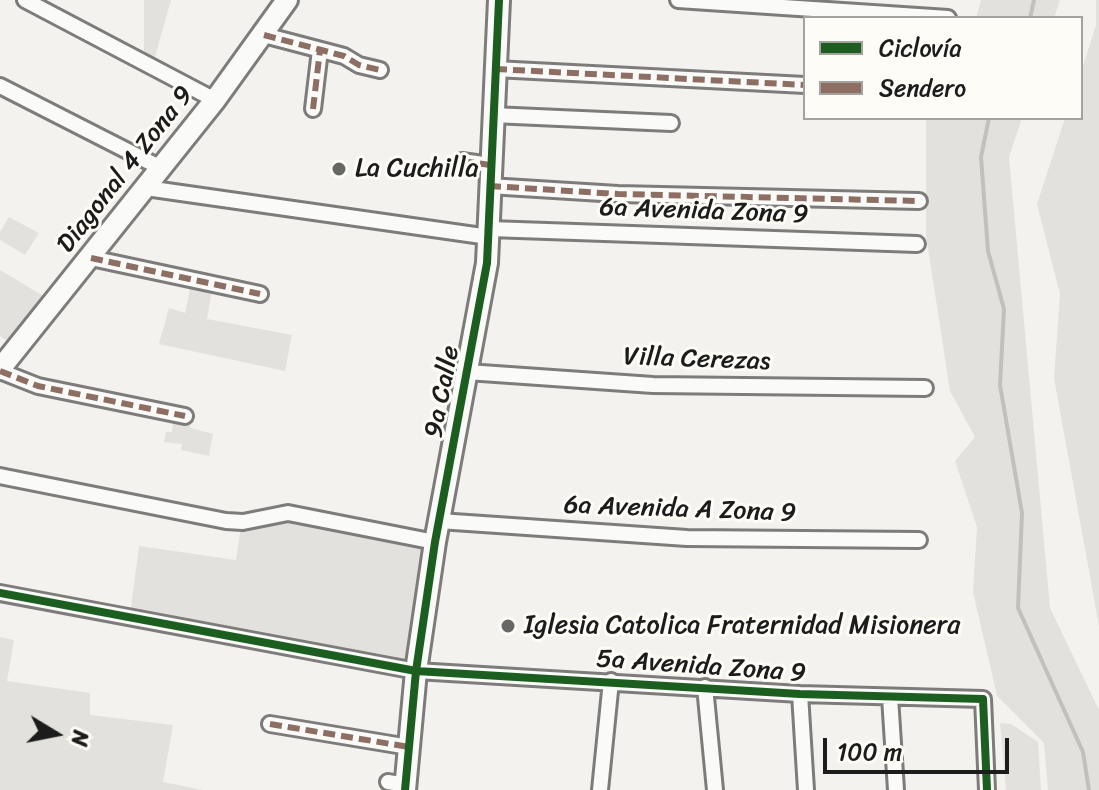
<!DOCTYPE html>
<html>
<head>
<meta charset="utf-8">
<style>
  body { margin:0 }
  #map { position:relative; width:1099px; height:790px; overflow:hidden; background:#f3f2ef; font-family:Sriracha,sans-serif }
  canvas { display:block }
  .legend { position:absolute; left:803px; top:16px; width:280px; height:104px; box-sizing:border-box; background:#fdfcf7; border:2px solid #a3a29f; margin:0; padding:10px 14px; list-style:none; font-size:24px; color:#1c1c1c }
  .legend li { display:flex; align-items:center; gap:16px; height:40px }
  .legend b { width:40px; border:2px solid #a3a29f }
  .north { position:absolute; left:16px; top:694px; width:80px; height:80px; -webkit-text-stroke:6px #fdfcf7; paint-order:stroke; rotate:100deg; font-size:22px; font-weight:700; line-height:32px; text-align:center; color:#1c1c1c }
  .north::after { content:''; display:block; margin:auto; width:28px; height:36px; background:#1c1c1c; clip-path:polygon(50% 0,100% 100%,50% 72%,0 100%) }
  .scale { position:absolute; left:823px; top:738px; width:186px; height:36px; box-sizing:border-box; border:4px solid #1c1c1c; border-top:0; padding-left:10px; font-size:24px; line-height:28px; white-space:nowrap; color:#1c1c1c; -webkit-text-stroke:6px #fdfcf7; paint-order:stroke }
</style>
</head>
<body>
<div id="map">
<canvas width="1099" height="790"></canvas>
<ul class="legend">
<li><b style="height:10px;background:#1b5e20"></b>Ciclovía</li>
<li><b style="height:10px;background:#8d6e63"></b>Sendero</li>
</ul>
<div class="north">N</div>
<div class="scale">100 m</div>
</div>
<script>
const ctx = document.querySelector('canvas').getContext('2d');
ctx.lineJoin = 'round';
function fillPath(path, color) { ctx.fillStyle = color; ctx.fill(path, 'evenodd'); }
const toPath = rows => new Path2D(rows.map(r => 'M' + r).join(''));
function trace(path, color, width, dash) { ctx.strokeStyle = color; ctx.lineWidth = width; ctx.lineCap = dash ? 'butt' : 'round'; ctx.setLineDash(dash || []); ctx.stroke(path); }
function label(font, color, halo, rows, align = 'center') {
  ctx.font = font + ' Sriracha,sans-serif'; ctx.lineWidth = 6; ctx.setLineDash([]); ctx.textBaseline = 'middle'; ctx.strokeStyle = halo; ctx.fillStyle = color; for (const [text, x, y, turn = 0] of rows) {
    ctx.save(); ctx.translate(x, y); ctx.rotate((+turn || 0) * Math.PI / 180); ctx.textAlign = isNaN(turn) ? turn : align; if (halo) ctx.strokeText(text, 0, 0); ctx.fillText(text, 0, 0); ctx.restore();
  }
}
const green = toPath([
  [144,0,171,0,152,67,144,63],
  [981,0,1060,0,1054,18,976,18],
  [1096,0,1099,0,1099,626,1054,378,1060,294,1037,204,1065,118,1081,118,1081,72,1096,25],
  [926,118,1022,118,1009,157,1050,608,1099,710,1099,790,1048,790,1044,743,997,696,973,592,977,527,955,461,975,437,950,391,926,235],
  [9,217,39,233,25,255,0,240,0,232],
  [0,270,45,297,10,343,0,336],
  [192,279,213,284,207,319,292,335,285,371,159,344,169,308,185,313],
  [174,414,185,416,191,428,213,434,209,456,181,450,182,444,164,442,166,432,172,432],
  [284,516,429,546,413,666,130,615,139,546,236,560,241,526],
  [0,637,14,640,7,681,90,693,90,715,173,725,163,782,203,790,0,790],
  [1000,723,1011,724,1038,742,1041,790,1006,790]
]);
const stream = toPath([
  [1030,18,1034,0],
  [989,118,981,157,988,251,1004,309,1000,385,1022,513,1018,608,1083,752,1089,790]
]);
const street = toPath([
  [25,0,215,100],
  [678,0,948,18],
  [264,35,344,56,359,65,380,70],
  [495,69,805,85],
  [0,86,161,168],
  [313,109,320,50],
  [492,115,671,123],
  [462,161,490,165],
  [489,186,618,194,919,201],
  [146,188,489,237],
  [490,229,917,244],
  [91,258,260,294],
  [0,371,38,386,185,416],
  [467,372,653,385,925,388],
  [0,476,226,521,243,522,288,513,435,542],
  [439,521,687,538,919,540],
  [0,593,416,671,800,694,983,699,987,790],
  [705,687,715,790],
  [800,694,806,790],
  [890,697,896,790],
  [270,724,409,747],
  [388,782,406,785],
  [600,790,611,681]
]);
const secondary = toPath([
  [0,369,215,100,287,0],
  [405,790,416,671,435,542,487,263,499,0]
]);
const quiet = toPath([
  [264,35,344,56,359,65,380,70],
  [495,69,805,85],
  [313,109,320,50],
  [462,161,490,165],
  [489,186,618,194,919,201],
  [91,258,260,294],
  [0,371,38,386,185,416],
  [270,724,409,747]
]);
const cycleway = toPath([
  [0,593,416,671,800,694,983,699,987,790],
  [405,790,416,671,435,542,487,263,499,0]
]);
const markers = [
  [339,169,8,"#676766"],
  [508,626,8,"#676766"]
];
const poiNames = [
  ["La Cuchilla",355,169],
  ["Iglesia Catolica Fraternidad Misionera",524,626]
];
const streetNames = [
  ["Diagonal 4 Zona 9",126,170,-52],
  ["6a Avenida Zona 9",704,212,2],
  ["Villa Cerezas",697,360,2],
  ["9a Calle",443,392,-79],
  ["6a Avenida A Zona 9",680,510,2],
  ["5a Avenida Zona 9",701,667,4]
];
fillPath(green, '#e2e1dd');
trace(stream, '#c1c0bc', 4);
trace(street, '#7d7c7b', 20);
trace(secondary, '#7d7c7b', 26);
trace(street, '#fafaf8', 14);
trace(secondary, '#fafaf8', 20);
trace(quiet, '#8d6e63', 6, [12, 6]);
trace(cycleway, '#1b5e20', 8);
for (const [x, y, r, color] of markers) { const dot = new Path2D(); dot.arc(x, y, r, 0, 2 * Math.PI); ctx.fillStyle = color; ctx.fill(dot); trace(dot, '#fdfcf7', 3); }
label('26px', '#1c1c1c', '#fdfcf7', poiNames, 'left');
label('26px', '#1c1c1c', '#fdfcf7', streetNames);
</script>
</body>
</html>
